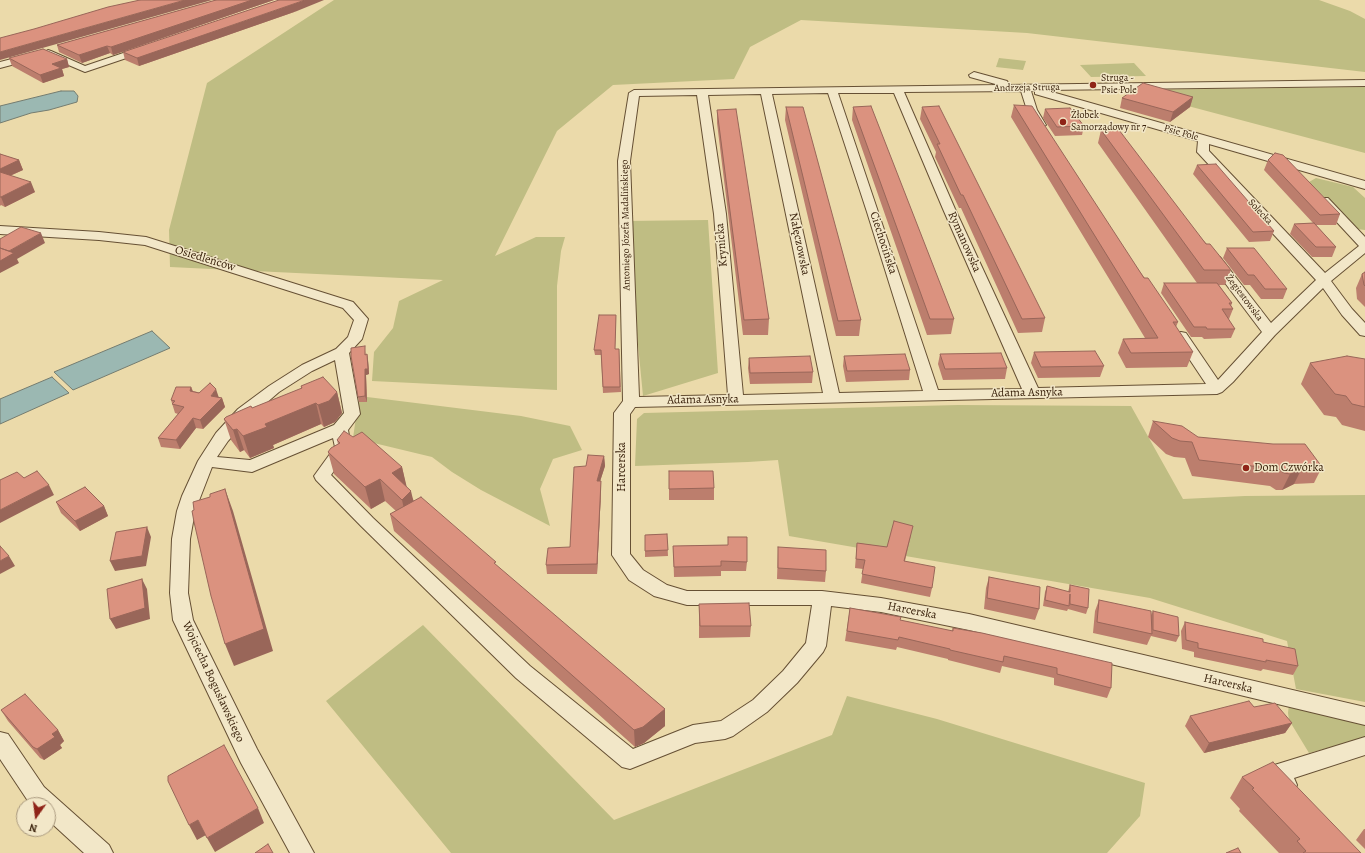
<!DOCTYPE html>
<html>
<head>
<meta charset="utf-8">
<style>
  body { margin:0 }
  #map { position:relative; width:1365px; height:853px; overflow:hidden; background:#ebdaaa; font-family:Alegreya,serif }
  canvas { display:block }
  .north { position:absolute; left:16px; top:797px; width:40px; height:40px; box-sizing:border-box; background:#f2e7c8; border:1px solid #a8987d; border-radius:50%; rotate:194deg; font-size:11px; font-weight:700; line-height:16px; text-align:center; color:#3a220c }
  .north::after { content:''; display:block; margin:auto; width:14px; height:18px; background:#8f2418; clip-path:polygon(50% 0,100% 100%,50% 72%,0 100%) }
</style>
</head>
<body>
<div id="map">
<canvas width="1365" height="853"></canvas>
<div class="north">N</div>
</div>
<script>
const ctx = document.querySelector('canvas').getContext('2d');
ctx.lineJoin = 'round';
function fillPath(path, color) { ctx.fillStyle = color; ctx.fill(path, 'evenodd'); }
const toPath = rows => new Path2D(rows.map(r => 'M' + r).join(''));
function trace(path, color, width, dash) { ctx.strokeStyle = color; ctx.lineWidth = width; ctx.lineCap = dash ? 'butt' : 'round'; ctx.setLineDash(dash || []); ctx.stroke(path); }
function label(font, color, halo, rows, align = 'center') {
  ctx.font = font + ' Alegreya,serif'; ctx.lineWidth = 3; ctx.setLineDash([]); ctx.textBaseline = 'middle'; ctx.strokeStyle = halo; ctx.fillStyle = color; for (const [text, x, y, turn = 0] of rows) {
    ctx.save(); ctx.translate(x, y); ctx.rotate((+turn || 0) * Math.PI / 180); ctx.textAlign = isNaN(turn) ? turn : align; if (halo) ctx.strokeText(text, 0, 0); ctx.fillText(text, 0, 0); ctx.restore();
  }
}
const green = toPath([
  [334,0,1319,0,1350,11,1365,19,1365,72,1027,33,801,20,750,47,734,79,613,85,557,131,495,256,536,237,565,237,561,251,557,286,557,390,372,381,374,352,393,328,399,301,443,280,170,267,169,230,207,83],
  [999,58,1026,61,1023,70,996,67],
  [1134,63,1146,76,1091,77,1080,65],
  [1365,87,1365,153,1139,93,1132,90],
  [1316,178,1353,187,1365,198,1365,230,1357,229,1351,225,1309,182],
  [708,220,718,373,643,396,626,221],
  [359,396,521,416,570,426,582,450,553,459,540,489,550,526,481,490,452,472,432,457,353,438],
  [958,405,1131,406,1183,499,1245,496,1365,495,1365,702,1296,689,1287,641,1150,598,789,536,778,460,748,462,635,466,637,419,644,413],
  [423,625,614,820,832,735,847,696,937,719,1145,783,1140,816,1107,853,451,853,326,701],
  [1289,704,1365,723,1365,738,1309,753,1289,720,1288,713]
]);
const water = toPath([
  [61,91,74,91,78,96,77,102,49,110,31,113,0,123,0,106,61,91],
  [152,331,170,348,73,390,54,372,152,331],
  [52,377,69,393,0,424,0,399,52,377]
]);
const minor = toPath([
  [144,46,147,47,149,49,147,51,85,72,45,55,43,53,48,50,51,51,85,66,144,46],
  [31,54,36,57,34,59,0,68,0,62,31,54],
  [974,72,1007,81,1008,83,1007,85,1365,80,1365,86,1045,90,1365,181,1365,189,1209,144,1209,151,1325,273,1359,246,1320,204,1318,201,1320,198,1328,198,1365,237,1365,253,1331,281,1352,309,1365,323,1365,336,1360,335,1342,315,1323,288,1275,335,1233,382,1222,392,1217,394,635,407,630,414,630,554,643,570,667,585,687,591,822,591,881,598,969,614,1365,707,1365,725,969,630,881,612,831,606,826,646,823,652,797,683,767,712,733,736,725,739,695,743,630,769,622,767,516,678,361,526,316,480,314,476,335,447,333,438,252,472,212,467,195,511,190,539,188,593,193,620,257,749,314,853,290,853,241,763,173,620,170,593,172,539,177,511,182,496,198,461,216,433,238,409,269,386,302,365,336,349,348,337,354,320,343,308,145,245,99,240,0,234,0,226,99,232,146,237,353,302,368,319,362,339,349,353,360,414,348,430,351,447,331,475,373,518,530,666,633,749,693,725,721,721,753,700,783,671,806,643,812,605,687,605,654,596,629,580,612,555,614,413,623,401,618,161,629,93,634,90,999,85,970,77,969,75,974,72],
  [1021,91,1027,110,1037,127,1041,128,1046,125,1037,110,1031,91,1035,91,1035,94,1198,141,1197,152,1199,154,1316,280,1271,323,1220,257,1210,257,1208,260,1210,263,1262,332,1218,380,1186,333,1181,332,1176,333,1174,336,1206,384,1038,388,955,209,904,92,1021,91],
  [828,93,867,212,923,391,839,393,772,94,828,93],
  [838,93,894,93,943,209,1022,389,938,390,838,93],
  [761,94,823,393,743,395,726,214,708,95,761,94],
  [697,95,714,214,728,395,639,397,630,161,639,96,697,95],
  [335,360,344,413,334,425,250,460,217,457,228,441,250,417,279,392,312,371,335,360],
  [0,732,8,734,44,787,109,845,113,853,84,853,48,820,48,805,32,805,28,801,0,759,0,732],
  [1365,737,1365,755,1294,778,1297,785,1294,792,1286,795,1278,792,1268,781,1265,774,1268,767,1365,737]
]);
const wall = toPath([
  [216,0,274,0,113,55,110,53,82,63,59,52,57,45],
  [297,11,139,66,125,60,123,52],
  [9,58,67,59,69,67,62,69,64,76,43,83,12,66],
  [1193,97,1190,107,1170,122,1120,108,1122,98],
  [1014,105,1178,322,1176,327,1193,352,1187,367,1126,368,1118,353,1123,339,1145,338,1011,117],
  [786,107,861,320,859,336,836,336,785,120],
  [853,107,954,319,951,334,927,335,852,120],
  [922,107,1045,318,1042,332,1018,333,961,208,959,208,935,157,936,152,920,119],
  [1045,109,1084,126,1082,135,1055,136,1043,118],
  [717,110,769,319,768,335,743,335,717,123],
  [1101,130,1231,270,1225,285,1219,285,1232,303,1231,306,1233,309,1229,319,1228,319,1235,329,1231,338,1204,339,1202,337,1191,337,1161,293,1164,283,1197,283,1098,143],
  [0,154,19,160,23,170,10,176,35,192,5,207,1,205,0,206],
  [1268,160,1340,214,1336,225,1316,225,1336,247,1332,257,1312,257,1290,234,1294,224,1313,223,1264,170],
  [1197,165,1274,231,1270,241,1249,242,1193,174],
  [1227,248,1287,289,1283,299,1261,299,1250,285,1244,285,1223,258],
  [1365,272,1365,307,1357,299,1356,288,1362,274],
  [616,315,615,349,619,349,621,392,603,393,601,355,595,355,594,350],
  [366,351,366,355,367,354,368,360,369,374,366,375,367,402,359,402,358,397],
  [1034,352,1104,366,1100,377,1038,378,1031,363],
  [940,354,1007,368,1005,379,943,380,938,364],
  [844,356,910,370,909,380,846,382,843,366],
  [749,358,813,372,812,383,750,384,748,368],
  [1365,359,1365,431,1342,425,1336,417,1324,415,1301,384,1310,363],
  [301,386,337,392,342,413,335,422,324,427,321,424,273,445,274,448,250,458,244,450,240,452,231,440,224,419,301,389],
  [191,387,193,391,222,398,225,407,203,429,196,428,180,449,161,447,158,438,178,414,175,413,171,400],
  [1153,421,1198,437,1322,467,1314,483,1294,484,1282,490,1276,490,1270,486,1192,476,1185,458,1174,457,1166,454,1148,437],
  [353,437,402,467,406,486,414,501,496,566,665,709,665,726,644,743,635,747,394,531,390,514,396,511,385,501,371,509,334,474,328,452,338,444,337,440],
  [604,456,605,466,600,481,601,481,601,491,597,574,547,574,546,565,570,547,586,466],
  [669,471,714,488,714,500,669,500],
  [56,502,104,506,108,516,80,531,61,513],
  [667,534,668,556,645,557,645,535],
  [911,535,905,561,932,588,930,597,861,583,863,569,855,568,857,543,887,547],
  [728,537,747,562,746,571,721,571,721,576,674,577,673,546,728,545],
  [778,547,826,571,825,582,777,579],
  [989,577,1039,609,1035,620,984,609,986,588],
  [1070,585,1088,608,1086,614,1068,609,1067,611,1043,606,1045,592,1047,586,1068,592],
  [1099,600,1151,615,1153,611,1179,636,1176,642,1151,636,1147,645,1093,633,1095,611],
  [699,604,751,626,750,637,699,638],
  [850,608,900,620,952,631,953,628,1111,688,1107,698,1054,685,1054,678,1002,666,1000,673,948,660,948,659,897,647,896,650,845,641],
  [1185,622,1263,642,1298,666,1293,675,1263,669,1261,671,1194,657,1194,652,1182,649,1181,631],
  [1,710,58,730,64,741,60,745,62,748,44,760,40,758,8,721],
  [1190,716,1292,723,1285,733,1204,753,1185,726],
  [1242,777,1361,853,1279,853,1239,811,1240,809,1230,798],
  [1364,829,1365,829,1365,849,1356,840]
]);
const shadedWall = toPath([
  [185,0,212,0,0,60,0,52],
  [252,0,274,0,113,55,111,47],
  [305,0,324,0,297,11,139,66,137,58],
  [107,46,110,53,82,63,79,55],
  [67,59,69,67,62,69,64,76,43,83,40,75,52,64],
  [1193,97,1190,107,1170,122,1173,112],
  [19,160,23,170,0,180,0,169],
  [31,182,35,192,5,207,1,197],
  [41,233,45,243,17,259,19,263,0,273,0,261,9,251],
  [367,354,368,360,369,374,366,375,367,402,365,396,365,369],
  [191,387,194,396,190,391],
  [216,389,219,398,211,396],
  [337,392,342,413,335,422,324,427,318,405],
  [222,398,225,407,203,429,200,420],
  [316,403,321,424,273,445,274,448,250,458,243,436,265,424],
  [193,418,196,428,180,449,176,440],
  [237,429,244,450,240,452,233,430],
  [604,456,605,466,597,491,597,481],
  [402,467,407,488,392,473],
  [1302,468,1294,484,1282,490,1290,474],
  [380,479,385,501,371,509,365,487],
  [601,481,601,491,597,574,597,564],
  [49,485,54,495,0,523,0,510],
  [225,489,233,511,273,651,234,666,225,644],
  [411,491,416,512,407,522,402,500],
  [104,506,108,516,80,531,75,521],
  [147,527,151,537,146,566,115,571,110,561],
  [9,556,15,566,0,574,0,561],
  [142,579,147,589,150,619,116,629,110,619],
  [665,709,665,726,644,743,635,747,634,730],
  [1292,723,1285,733,1204,753,1209,743],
  [58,730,64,741,60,745,62,748,44,760,37,749,52,734],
  [258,808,264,823,215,852,207,838],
  [198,820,206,835,197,840,189,825]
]);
const building = toPath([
  [140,0,185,0,0,52,0,38,34,29,108,7,140,0],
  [216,0,252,0,111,47,107,46,79,55,57,45,216,0],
  [279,0,305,0,137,58,123,52,279,0],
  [43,49,67,59,52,64,61,68,40,75,9,58,43,49],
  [1143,83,1193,97,1173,112,1122,98,1143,83],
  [1014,105,1032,106,1144,278,1148,278,1178,322,1173,322,1193,352,1131,353,1123,339,1158,338,1014,105],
  [871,106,954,319,930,319,853,107,871,106],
  [939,106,1045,318,1022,319,963,195,961,195,937,144,940,144,922,107,939,106],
  [786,107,803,107,861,320,838,321,786,107],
  [1070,108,1084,126,1057,127,1045,109,1070,108],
  [736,109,769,319,744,320,717,110,736,109],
  [1101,130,1119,130,1206,244,1210,244,1231,270,1204,270,1101,130],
  [1275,153,1283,155,1340,214,1320,215,1268,160,1275,153],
  [0,154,19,160,0,169,0,154],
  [1216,164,1274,231,1253,232,1197,165,1216,164],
  [0,172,31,182,1,197,0,197,0,172],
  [1314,223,1336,247,1316,247,1294,224,1314,223],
  [21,227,41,233,9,251,0,248,0,239,21,227],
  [0,248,14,253,0,261,0,248],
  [1227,248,1254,248,1287,289,1265,289,1254,275,1248,275,1227,248],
  [1365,272,1365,286,1364,285,1362,274,1365,272],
  [1164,283,1217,283,1232,303,1229,303,1233,309,1222,309,1235,329,1207,329,1206,327,1194,327,1164,283],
  [599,315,616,315,615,349,619,349,620,387,603,387,601,350,594,350,599,315],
  [365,346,365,355,367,354,368,369,365,369,365,396,358,397,351,356,351,348,365,346],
  [1095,351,1104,366,1041,367,1034,352,1095,351],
  [1001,353,1007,368,945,369,940,354,1001,353],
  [905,354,910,370,847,371,844,356,905,354],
  [810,356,813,372,750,373,749,358,810,356],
  [1347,356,1365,359,1365,407,1352,404,1346,396,1335,394,1310,363,1347,356],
  [323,377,337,392,329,401,318,405,316,403,265,424,267,427,243,436,237,429,233,430,224,419,226,417,251,406,252,408,302,388,301,386,323,377],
  [210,383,216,389,211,396,222,398,200,420,193,418,176,440,158,438,184,407,172,404,175,401,171,400,176,387,191,387,190,391,199,393,210,383],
  [1153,421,1182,426,1198,437,1273,444,1305,444,1322,467,1302,468,1290,474,1284,473,1278,469,1199,460,1192,442,1180,441,1172,438,1153,421],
  [344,431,353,437,362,432,402,467,392,473,411,491,402,500,380,479,365,487,328,452,331,448,340,443,337,440,344,431],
  [588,455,604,456,597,481,601,481,597,564,546,565,548,548,570,547,574,467,586,466,588,455],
  [37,471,49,485,0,510,0,480,17,472,24,478,37,471],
  [669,471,713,471,714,488,669,489,669,471],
  [85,487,104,506,75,521,56,502,85,487],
  [225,489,264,629,225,644,211,596,194,522,192,511,194,510,193,502,210,497,210,494,225,489],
  [421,497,496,562,494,563,665,709,643,727,634,730,390,514,421,497],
  [894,521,913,526,904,561,935,567,932,588,862,574,865,560,856,559,857,543,887,547,894,521],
  [147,527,142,556,110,561,116,532,147,527],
  [667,534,668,550,645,551,645,535,667,534],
  [728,537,747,537,747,562,721,561,721,566,674,567,673,546,728,545,728,537],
  [0,546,9,556,0,561,0,546],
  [778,547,826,550,826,571,778,568,778,547],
  [989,577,1040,587,1039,609,987,598,989,577],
  [142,579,145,608,110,619,107,589,142,579],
  [1070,585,1089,589,1088,608,1070,604,1070,594,1069,606,1045,600,1047,586,1070,592,1070,585],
  [1099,600,1151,611,1152,634,1097,622,1099,600],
  [749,603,751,626,700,626,699,604,749,603],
  [850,608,901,617,900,620,953,631,953,628,982,633,1112,663,1111,688,1057,674,1057,668,1004,656,1003,662,950,650,950,649,899,637,898,640,847,631,850,608],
  [1153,611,1178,617,1179,636,1153,630,1153,611],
  [1185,622,1263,639,1263,642,1295,649,1298,666,1266,660,1266,662,1198,648,1198,643,1186,640,1185,622],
  [25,694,58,730,52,734,55,737,37,749,33,747,1,710,25,694],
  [1249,701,1254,707,1275,703,1292,723,1209,743,1190,716,1249,701],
  [224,745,258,808,207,838,198,820,189,825,168,781,168,776,224,745],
  [1273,762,1361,853,1303,853,1306,851,1297,841,1300,839,1252,789,1254,788,1242,777,1273,762],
  [268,844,273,853,255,853,268,844],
  [1238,848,1241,853,1226,853,1238,848]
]);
const markers = [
  [1093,85,4,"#8f2418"],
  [1063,122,4,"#8f2418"],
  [1246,468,4,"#8f2418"]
];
const farPoinames = [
  ["Struga -",1101,79],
  ["Psie Pole",1101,91],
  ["Żłobek",1071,116],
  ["Samorządowy nr 7",1071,128]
];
const farStreetnames = [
  ["Andrzeja Struga",1027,88,-1],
  ["Psie Pole",1181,133,16],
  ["Solecka",1260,212,47],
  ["Antoniego Józefa Madalińskiego",626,225,-91],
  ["Żegiestowska",1244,298,53]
];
const streetNames = [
  ["Rymanowska",964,242,66],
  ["Ciechocińska",883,243,72],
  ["Nałęczowska",799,244,78],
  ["Krynicka",722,245,-95],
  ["Osiedleńców",205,259,17],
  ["Adama Asnyka",1027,393,-1],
  ["Adama Asnyka",703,400,-1],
  ["Harcerska",622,467,-90],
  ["Harcerska",912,611,11],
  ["Wojciecha Bogusławskiego",213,682,65],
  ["Harcerska",1228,684,13]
];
const poiNames = [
  ["Dom Czwórka",1254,468]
];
fillPath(green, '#bfbd83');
fillPath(water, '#9bb8b2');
trace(water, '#747c70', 1);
trace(minor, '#665034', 2);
fillPath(minor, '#f2e7c8');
fillPath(wall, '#bc7e6d');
fillPath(shadedWall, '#996659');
fillPath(building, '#db927f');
trace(building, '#996659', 1);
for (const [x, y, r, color] of markers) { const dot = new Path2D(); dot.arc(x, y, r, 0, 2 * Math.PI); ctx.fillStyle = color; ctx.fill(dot); trace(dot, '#f2e7c8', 1.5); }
label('10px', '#3a220c', '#f2e7c8', farPoinames, 'left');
label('10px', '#3a220c', '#f2e7c8', farStreetnames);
label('12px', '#3a220c', '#f2e7c8', streetNames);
label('12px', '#3a220c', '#f2e7c8', poiNames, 'left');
</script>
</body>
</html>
